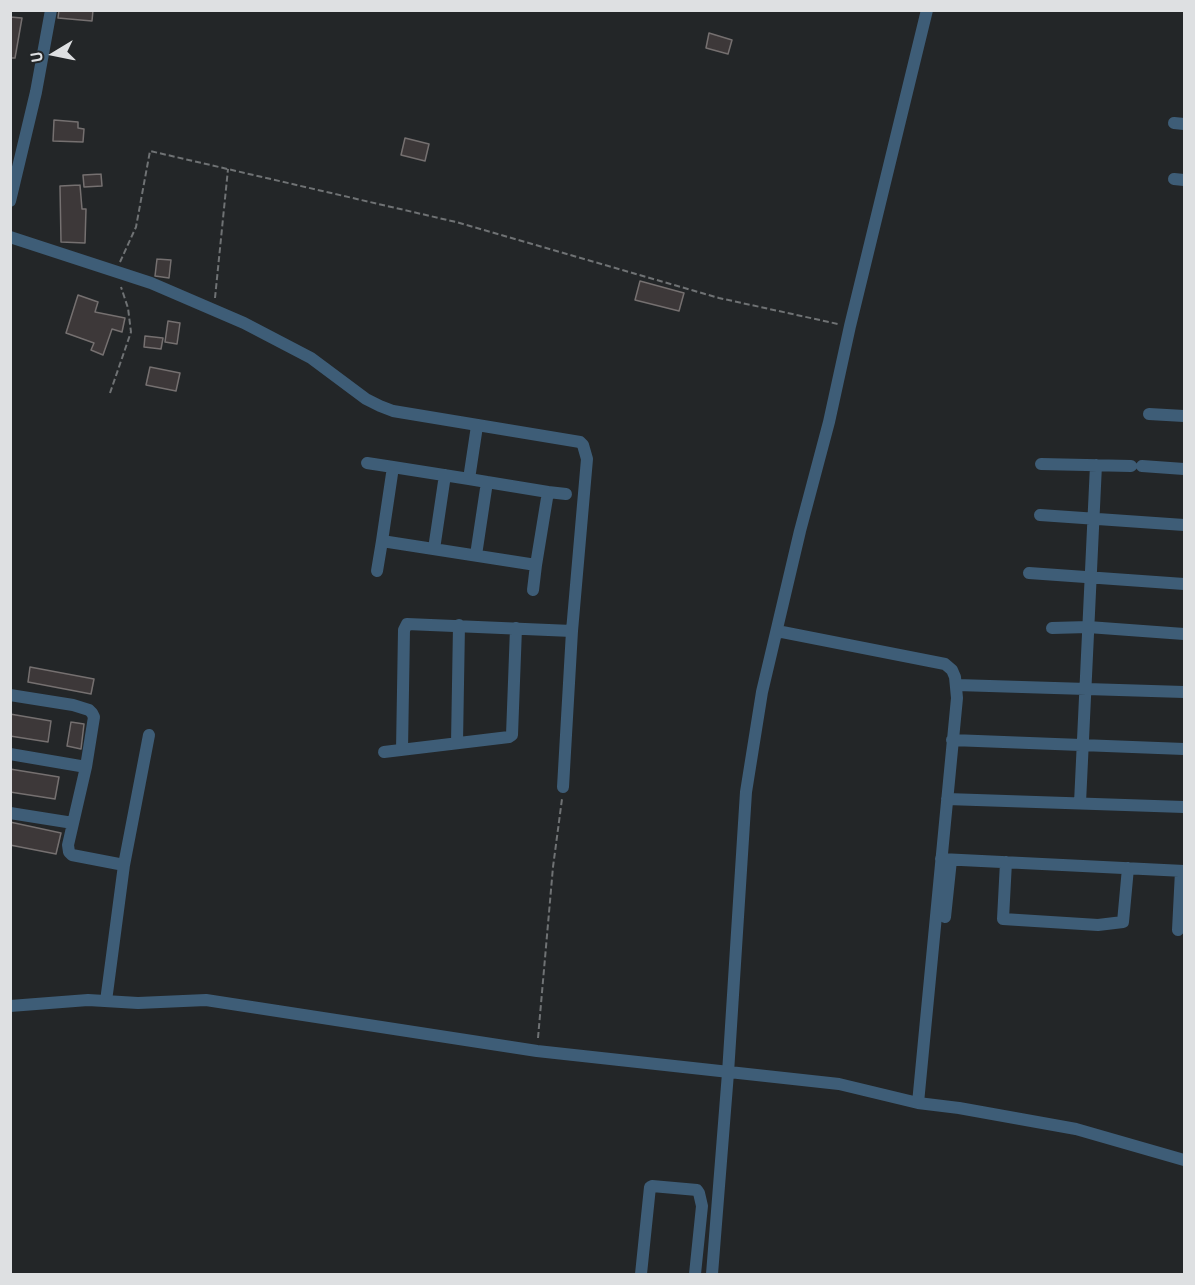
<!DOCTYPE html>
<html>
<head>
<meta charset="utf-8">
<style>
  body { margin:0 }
  #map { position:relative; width:1195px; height:1285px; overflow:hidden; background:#232628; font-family:"PT Sans",sans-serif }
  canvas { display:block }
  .frame { position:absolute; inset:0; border:12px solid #dee0e2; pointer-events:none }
  .north { position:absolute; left:24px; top:24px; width:60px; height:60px; -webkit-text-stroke:4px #232628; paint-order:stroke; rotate:260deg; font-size:16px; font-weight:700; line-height:24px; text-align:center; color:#dee0e2 }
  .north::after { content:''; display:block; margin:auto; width:21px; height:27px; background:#dee0e2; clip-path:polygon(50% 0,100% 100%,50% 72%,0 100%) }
</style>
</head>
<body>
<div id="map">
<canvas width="1195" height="1285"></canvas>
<div class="frame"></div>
<div class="north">U</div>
</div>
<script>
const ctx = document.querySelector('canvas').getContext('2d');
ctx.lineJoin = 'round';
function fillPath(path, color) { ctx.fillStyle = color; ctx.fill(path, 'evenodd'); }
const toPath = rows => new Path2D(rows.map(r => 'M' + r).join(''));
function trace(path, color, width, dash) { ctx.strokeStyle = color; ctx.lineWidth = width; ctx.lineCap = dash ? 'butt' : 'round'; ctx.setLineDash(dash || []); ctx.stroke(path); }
const building = toPath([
  [59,10,93,10,92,21,58,18,59,10],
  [10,17,22,18,15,58,10,58,10,17],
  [709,33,732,40,728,54,706,48,709,33],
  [54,120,78,122,78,128,84,129,83,142,53,141,54,120],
  [405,138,429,144,425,161,401,155,405,138],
  [101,174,102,186,84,187,83,175,101,174],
  [80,185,82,209,86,209,85,243,61,242,60,186,80,185],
  [157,259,171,260,169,278,155,276,157,259],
  [640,281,684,293,679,311,635,300,640,281],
  [78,295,98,302,95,312,125,318,122,332,112,329,103,355,91,350,94,343,66,333,78,295],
  [168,321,180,323,177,344,165,342,168,321],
  [145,336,163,338,161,349,144,347,145,336],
  [150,367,180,373,176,391,146,385,150,367],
  [30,667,94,679,91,694,28,682,30,667],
  [10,714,51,721,48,742,10,736,10,714],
  [71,722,84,724,81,749,67,746,71,722],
  [10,769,59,777,55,799,10,792,10,769],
  [10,822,61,833,56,854,10,845,10,822]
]);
const path = toPath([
  [120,262,136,227,150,151,456,222,719,298,838,324],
  [215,298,228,169],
  [110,393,131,332,128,308,121,287],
  [538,1038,553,867,562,799]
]);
const minor = toPath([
  [1174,123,1184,124],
  [1174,179,1184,180],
  [10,201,36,92,51,10],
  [10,237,151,283,244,323,311,358,366,399,380,406,393,411,580,442,583,445,587,459,572,631,563,787],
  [1149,414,1184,416],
  [477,426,469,479,393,467,382,541,536,565,548,492,487,482],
  [367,463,393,467],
  [1041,464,1131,466],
  [1142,466,1184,469],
  [469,479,487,482,476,555],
  [548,492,566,494],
  [1040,515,1184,525],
  [434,549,445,475],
  [377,571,382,541],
  [1029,573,1184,584],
  [533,590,536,565],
  [1052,628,1088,627,1184,634],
  [777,631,945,664,952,670,955,677,957,698,918,1103],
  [957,685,1184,692],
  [10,695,73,705,89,710,92,713,94,717,86,767,68,845,69,852,72,855,124,865],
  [952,740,1184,749],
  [457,743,459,625],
  [402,750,404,630,407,624,572,631],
  [384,752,509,737,512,735,516,628],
  [10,754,86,767],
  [947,799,1184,807],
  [1080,803,1096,465],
  [10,813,73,823],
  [941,859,1184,871],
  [1006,862,1003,919,1098,925,1123,922,1128,868],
  [945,917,951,860],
  [1178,930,1181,871],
  [106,1001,124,865,149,735],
  [10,1006,88,1000,138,1003,206,1000,537,1051,839,1084,918,1103,959,1108,1076,1129,1184,1160],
  [641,1274,650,1187,652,1186,697,1190,699,1193,702,1206,695,1274],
  [712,1274,728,1073,746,792,762,692,800,531,829,422,850,326,927,10]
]);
fillPath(building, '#3d3839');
trace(building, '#757070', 1.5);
trace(path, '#6f7274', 2, [6, 3]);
trace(minor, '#3e5d77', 12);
</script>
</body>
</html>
